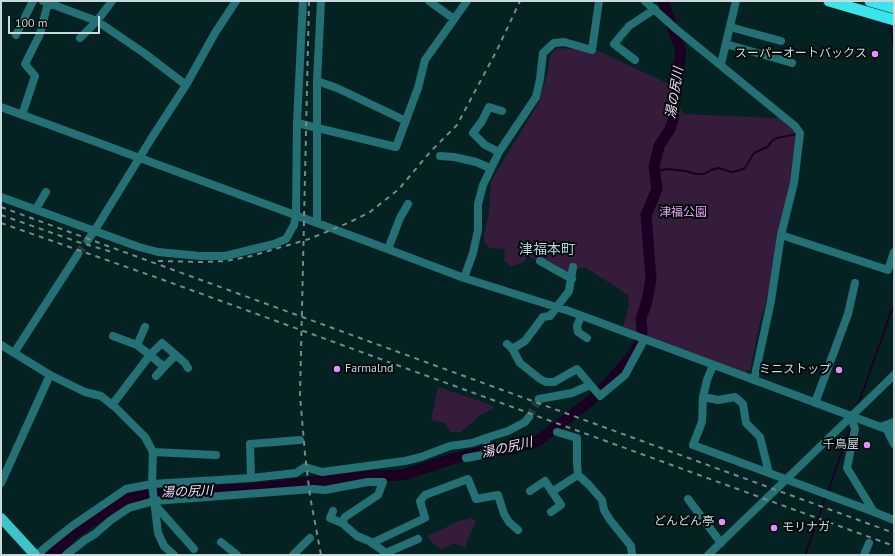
<!DOCTYPE html>
<html>
<head>
<meta charset="utf-8">
<style>
  body { margin:0 }
  #map { position:relative; width:895px; height:556px; overflow:hidden; background:#052223; font-family:"PT Sans",sans-serif }
  canvas { display:block }
  .frame { position:absolute; inset:0; border:2px solid #cad9da; pointer-events:none }
  .scale { position:absolute; left:8px; top:16px; width:92px; height:18px; box-sizing:border-box; border:2px solid #cad9da; border-top:0; padding-left:5px; font-size:12px; line-height:14px; white-space:nowrap; color:#cad9da; -webkit-text-stroke:3px #02090a; paint-order:stroke }
</style>
</head>
<body>
<div id="map">
<canvas width="895" height="556"></canvas>
<div class="frame"></div>
<div class="scale">100 m</div>
</div>
<script>
const ctx = document.querySelector('canvas').getContext('2d');
ctx.lineJoin = 'round';
function fillPath(path, color) { ctx.fillStyle = color; ctx.fill(path, 'evenodd'); }
const toPath = rows => new Path2D(rows.map(r => 'M' + r).join(''));
function trace(path, color, width, dash) { ctx.strokeStyle = color; ctx.lineWidth = width; ctx.lineCap = dash ? 'butt' : 'round'; ctx.setLineDash(dash || []); ctx.stroke(path); }
function label(font, color, halo, rows, align = 'center') {
  ctx.font = font + ' "PT Sans","Noto Sans JP",sans-serif'; ctx.lineWidth = 4; ctx.setLineDash([]); ctx.textBaseline = 'middle'; ctx.strokeStyle = halo; ctx.fillStyle = color; for (const [text, x, y, turn = 0] of rows) {
    ctx.save(); ctx.translate(x, y); ctx.rotate((+turn || 0) * Math.PI / 180); ctx.textAlign = isNaN(turn) ? turn : align; if (halo) ctx.strokeText(text, 0, 0); ctx.fillText(text, 0, 0); ctx.restore();
  }
}
const green = toPath([
  [557,48,596,50,671,85,683,114,774,118,785,117,797,132,792,181,768,295,759,326,750,371,747,370,746,373,623,327,629,305,628,295,585,267,564,273,527,256,525,261,511,267,504,260,505,252,503,249,490,248,485,244,484,235,489,212,491,181,539,102,548,71,550,55],
  [438,387,494,406,492,409,479,416,461,432,451,432,445,423,431,420],
  [471,518,476,521,467,541,466,548,454,543,441,549,434,544,427,536,453,524,458,521]
]);
const stream = toPath([
  [890,24,894,48],
  [655,172,666,169,686,171,696,174,704,174,711,170,718,168,732,172,737,171,745,168,754,153,767,147,772,141,777,138,797,134],
  [858,405,894,304],
  [828,492,851,426],
  [805,555,826,496]
]);
const river = toPath([
  [51,555,76,532,101,515,129,498,144,494,250,489,369,476,403,475,455,458,482,452,512,449,538,441,589,402,603,389,632,356,638,346,642,332,641,319,647,301,651,279,646,215,657,189,654,167,659,146,670,129,673,120,676,86,681,51,663,1]
]);
const minorTunnel = toPath([
  [78,254,88,240],
  [529,417,539,399]
]);
const minor = toPath([
  [43,1,97,21,144,53,186,85],
  [429,1,454,19],
  [645,1,676,29,795,126,800,133,794,183,781,235,771,301,754,380],
  [730,27,781,41],
  [16,35,33,1],
  [80,38,97,21,112,1],
  [726,44,792,63],
  [635,60,614,44,629,26,655,9],
  [721,64,736,1],
  [317,81,337,88,406,121],
  [1,107,366,241,464,278,569,311,894,432],
  [22,115,35,76,25,64,40,34,48,3],
  [297,123,396,147,418,88,425,60,467,1],
  [499,152,485,145,473,133,482,121,489,107,502,111],
  [440,156,454,157,476,162,490,168],
  [1,197,139,247,158,252,200,256,225,256,274,244,286,239,294,225,296,215,297,123,303,1],
  [36,209,46,192],
  [317,223,317,81,321,1],
  [781,235,888,270,894,252],
  [88,240,95,230,151,139,186,85,215,33,236,1],
  [388,249,400,218,408,204],
  [540,261,572,279],
  [464,278,473,253,478,230,478,204,483,185,499,152,536,97,540,79,543,53,554,43,564,42,592,50,599,1],
  [581,316,577,326,578,332,587,338],
  [507,344,512,348,520,363,540,379,546,382,554,382,577,369,600,396,625,375,644,340],
  [1,345,50,375,85,392,101,396,116,408,145,437,153,452,152,484,158,533,164,546,174,555],
  [137,345,145,327],
  [512,349,525,341,543,317,550,316,569,291,573,267],
  [14,353,78,254],
  [713,365,707,380,703,397,702,422,693,445,769,473],
  [164,367,176,355],
  [156,376,164,367,150,355,162,343,185,363,188,368],
  [703,397,718,400,735,397,743,404,746,423,760,437,769,473,874,512],
  [539,399,572,393,590,385],
  [815,403,848,314,855,283],
  [112,405,150,355,137,345,113,336],
  [851,417,855,429,847,468,874,512,894,520],
  [880,427,894,422],
  [887,430,894,444],
  [557,432,577,438,577,463,578,475],
  [153,452,216,455],
  [466,458,488,454,486,438,508,431,525,422,529,417],
  [251,478,250,444,300,440],
  [1,483,50,375],
  [530,491,545,481,561,505,551,512],
  [553,491,578,475,589,485,602,500,604,510,610,520,631,546,632,555],
  [688,499,721,543],
  [155,505,194,549],
  [333,511,330,518,342,523,357,536,369,541,389,555],
  [221,542,237,555],
  [372,543,425,518,420,501,425,495,468,479,476,499,498,495,504,514,509,522,518,530],
  [37,555,47,546,72,526,126,489,152,484,251,478,296,473,305,467,322,472,405,461,421,457,450,446,472,443,486,438],
  [66,555,85,540,95,534,111,520,129,508,154,501,313,489,325,490,368,482,383,482,378,495,345,517,342,523],
  [293,555,310,538],
  [385,555,386,553,418,539],
  [708,555,894,375],
  [864,555,869,543]
]);
const major = toPath([
  [1,518,35,555]
]);
const highway = toPath([
  [829,1,894,20],
  [870,1,894,8]
]);
const rail = toPath([
  [309,1,300,396,305,454,310,496,321,555],
  [1,207,894,533],
  [1,215,78,242,112,252],
  [1,223,158,278,894,546],
  [158,261,202,262,226,261,251,256,309,239,348,223,370,212,399,189,430,152,457,125,497,50,520,1]
]);
const markers = [
  [875,54,4,"#e98dfe"],
  [337,369,4,"#e98dfe"],
  [839,370,4,"#e98dfe"],
  [867,445,4,"#e98dfe"],
  [722,522,4,"#e98dfe"],
  [774,528,4,"#e98dfe"]
];
const poiNames = [
  ["スーパーオートバックス",867,54],
  ["Farmalnd",345,369,"left"],
  ["ミニストップ",831,370],
  ["千鳥屋",859,445],
  ["どんどん亭",714,522],
  ["モリナガ",782,528,"left"]
];
const parkNames = [
  ["津福公園",683,213]
];
const waterNames = [
  ["湯の尻川",675,93,-81],
  ["湯の尻川",507,448,-13],
  ["湯の尻川",187,492,-2]
];
const quarterNames = [
  ["津福本町",547,250]
];
fillPath(green, '#351c3b');
trace(stream, '#1b0022', 2);
trace(river, '#1b0022', 11);
trace(minorTunnel, '#233d3e', 8, [8, 4]);
trace(minor, '#237175', 8);
trace(major, '#3ec3c8', 10);
trace(highway, '#3be4eb', 11);
trace(rail, '#758a8b', 2, [5, 5]);
for (const [x, y, r, color] of markers) { const dot = new Path2D(); dot.arc(x, y, r, 0, 2 * Math.PI); ctx.fillStyle = color; ctx.fill(dot); trace(dot, '#02090a', 1.5); }
label('12px', '#cad9da', '#02090a', poiNames, 'right');
label('12px', '#e4a0f4', '#02090a', parkNames);
label('italic 13px', '#f3d7f9', '#02090a', waterNames);
label('14px', '#b4d4d5', '#02090a', quarterNames);
</script>
</body>
</html>
